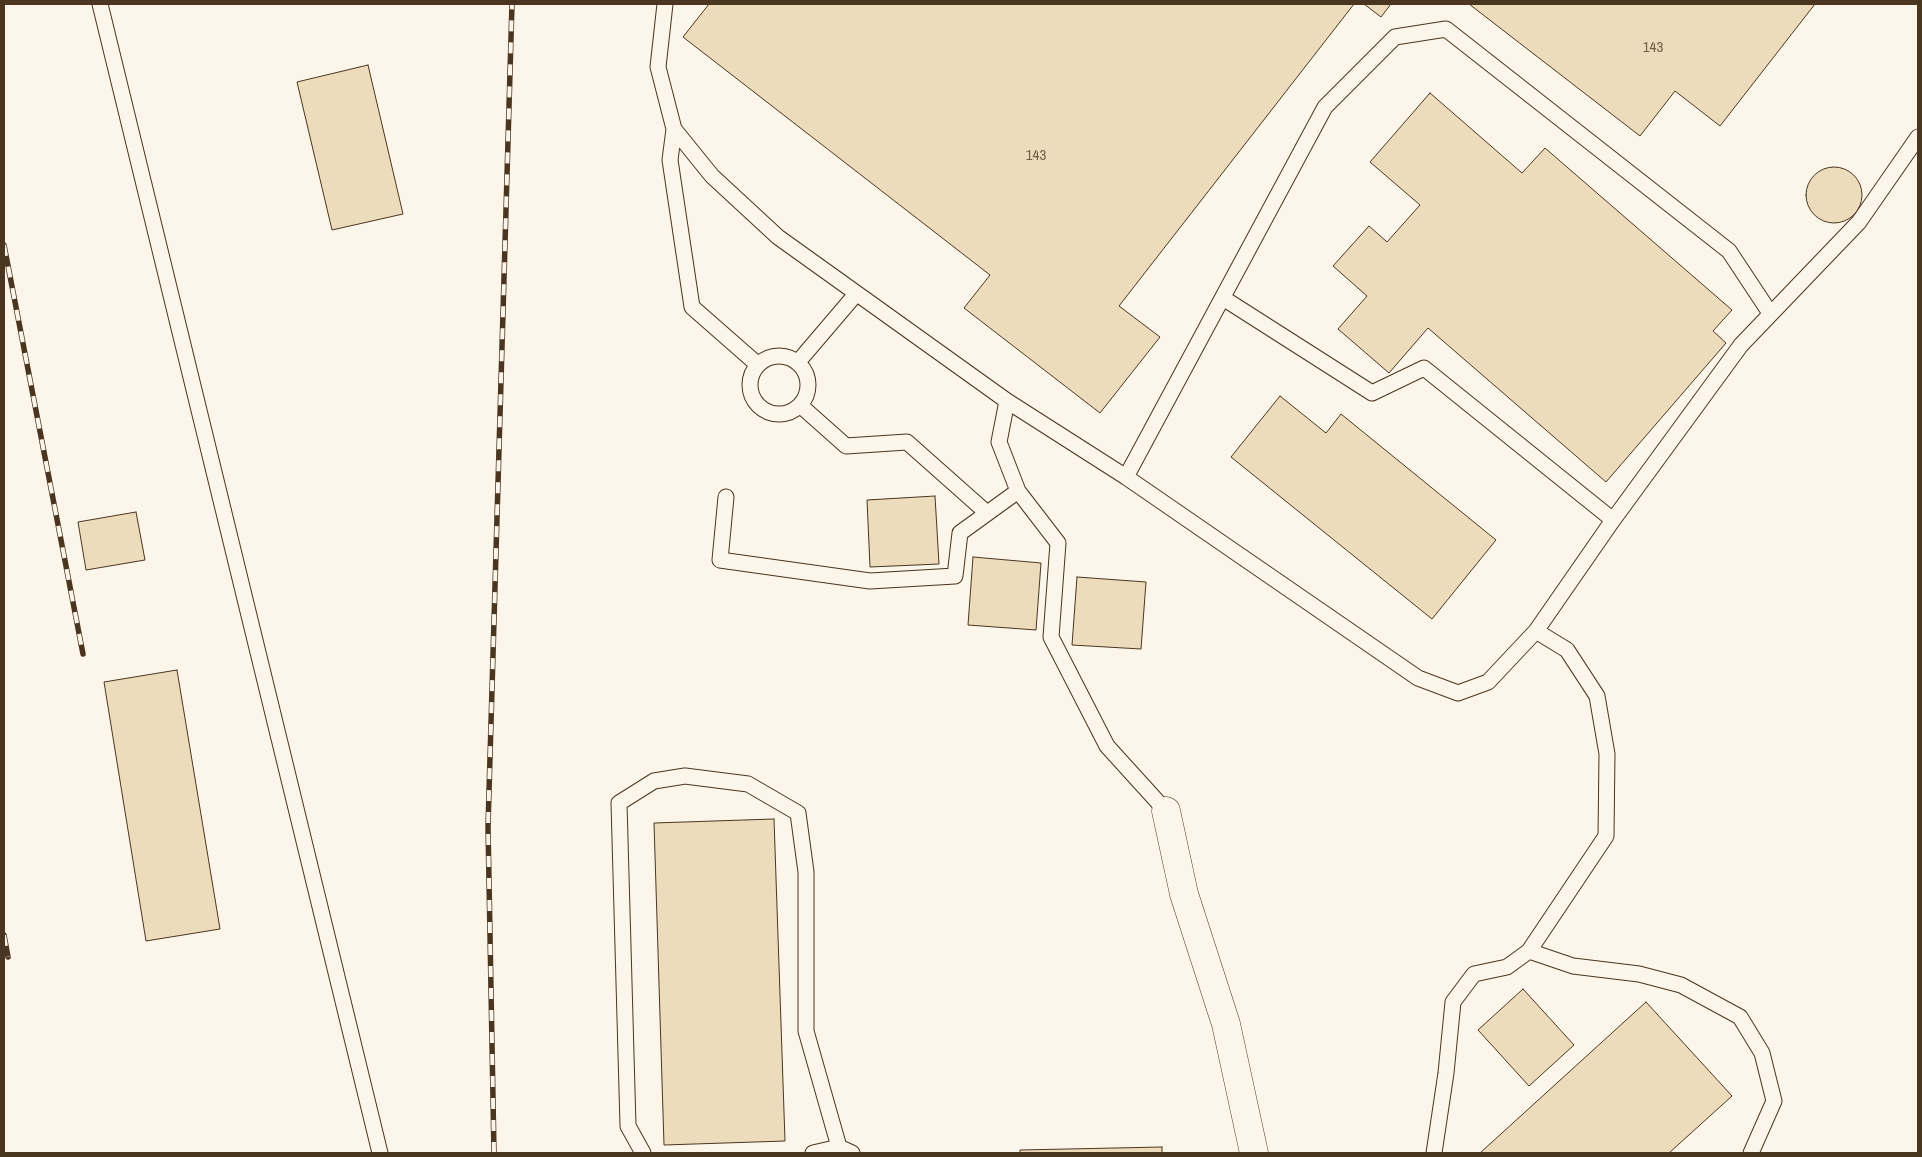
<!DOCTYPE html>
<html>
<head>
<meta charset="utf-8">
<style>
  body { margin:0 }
  #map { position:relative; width:1922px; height:1157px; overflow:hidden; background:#fbf6e9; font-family:"Archivo Narrow",sans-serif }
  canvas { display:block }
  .frame { position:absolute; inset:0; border:5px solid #4a3520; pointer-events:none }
</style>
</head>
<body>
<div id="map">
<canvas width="1922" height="1157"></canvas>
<div class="frame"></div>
</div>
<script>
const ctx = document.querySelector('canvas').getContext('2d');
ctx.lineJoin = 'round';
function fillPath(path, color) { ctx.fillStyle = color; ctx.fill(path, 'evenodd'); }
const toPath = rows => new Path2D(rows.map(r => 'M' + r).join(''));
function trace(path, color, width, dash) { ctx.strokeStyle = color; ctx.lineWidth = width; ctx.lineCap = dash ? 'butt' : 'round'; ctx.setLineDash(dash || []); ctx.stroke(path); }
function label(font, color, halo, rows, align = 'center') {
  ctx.font = font + ' "Archivo Narrow",sans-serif'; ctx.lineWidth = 4; ctx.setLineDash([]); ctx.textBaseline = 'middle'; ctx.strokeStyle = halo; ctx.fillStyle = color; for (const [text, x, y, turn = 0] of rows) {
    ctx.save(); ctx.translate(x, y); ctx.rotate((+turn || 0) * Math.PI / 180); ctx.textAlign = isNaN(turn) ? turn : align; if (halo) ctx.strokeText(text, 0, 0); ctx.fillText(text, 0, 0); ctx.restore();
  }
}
const building = toPath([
  [709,4,1354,4,1119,306,1160,337,1100,413,964,308,990,275,683,37,709,4],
  [1364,4,1391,4,1381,17,1364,4],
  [1469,4,1815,4,1720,126,1675,91,1640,136,1469,4],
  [368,65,403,214,332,230,297,82,368,65],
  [1430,93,1522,173,1545,148,1732,310,1713,331,1726,343,1606,482,1428,328,1389,373,1338,329,1367,296,1333,266,1369,226,1387,242,1420,205,1370,162,1430,93],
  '1806 195a28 28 0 1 1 56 0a28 28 0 1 1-56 0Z',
  [1280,396,1326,433,1341,414,1496,540,1432,619,1231,457,1280,396],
  [935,496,939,564,870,567,867,500,935,496],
  [136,512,145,560,86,570,78,522,136,512],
  [973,557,1041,563,1036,630,968,625,973,557],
  [1077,577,1146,582,1141,649,1072,645,1077,577],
  [177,670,220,929,146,941,104,682,177,670],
  [774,819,785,1141,664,1145,654,823,774,819],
  [1523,989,1574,1045,1529,1086,1478,1030,1523,989],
  [1646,1002,1732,1096,1669,1153,1480,1153,1646,1002],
  [1162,1147,1162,1153,1020,1153,1020,1150,1162,1147]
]);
const service = toPath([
  [100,4,380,1153],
  [665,4,658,67,674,129,712,176,778,237,1007,401,1126,477,1418,678,1458,693,1488,682,1536,631,1613,520,1741,345,1859,222,1918,137],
  [674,129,670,160,692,307,757,364],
  [1223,298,1372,393,1424,368,1613,520],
  '750 385a29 29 0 1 1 58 0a29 29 0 1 1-58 0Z',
  [798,362,856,294],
  [1007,401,999,442,1018,491,1058,543,1051,637,1107,746,1166,811],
  [801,406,846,446,907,442,987,513],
  [1126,477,1325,107,1395,37,1446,29,1729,251,1770,313],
  [726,497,720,560,870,581,955,576,960,533,1018,491],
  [1529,951,1573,966,1639,974,1681,985,1740,1017,1762,1053,1774,1101,1751,1153],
  [643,1153,628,1126,619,803,654,781,685,776,748,784,798,813,806,872,806,1031,839,1147],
  [813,1153,839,1147,852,1153],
  [1434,1153,1446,1073,1453,1002,1474,974,1507,967,1529,951,1606,836,1607,754,1597,696,1567,650,1536,631]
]);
const tertiary = toPath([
  [1166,811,1184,894,1226,1024,1254,1153]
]);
const rail = toPath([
  [4,245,83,654],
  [4,935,8,957],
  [494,1153,488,826,512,4]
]);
const numberNames = [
  ["143",1653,48],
  ["143",1036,156]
];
fillPath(building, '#ecdcbc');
trace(building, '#4a3520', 1);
trace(service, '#4a3520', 17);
trace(tertiary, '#4a3520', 29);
trace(service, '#fbf6e9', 15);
trace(tertiary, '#fbf6e9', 28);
trace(rail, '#4a3520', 5.5);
trace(rail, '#fbf6e9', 4, [11]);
label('15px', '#725f47', null, numberNames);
</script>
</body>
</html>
